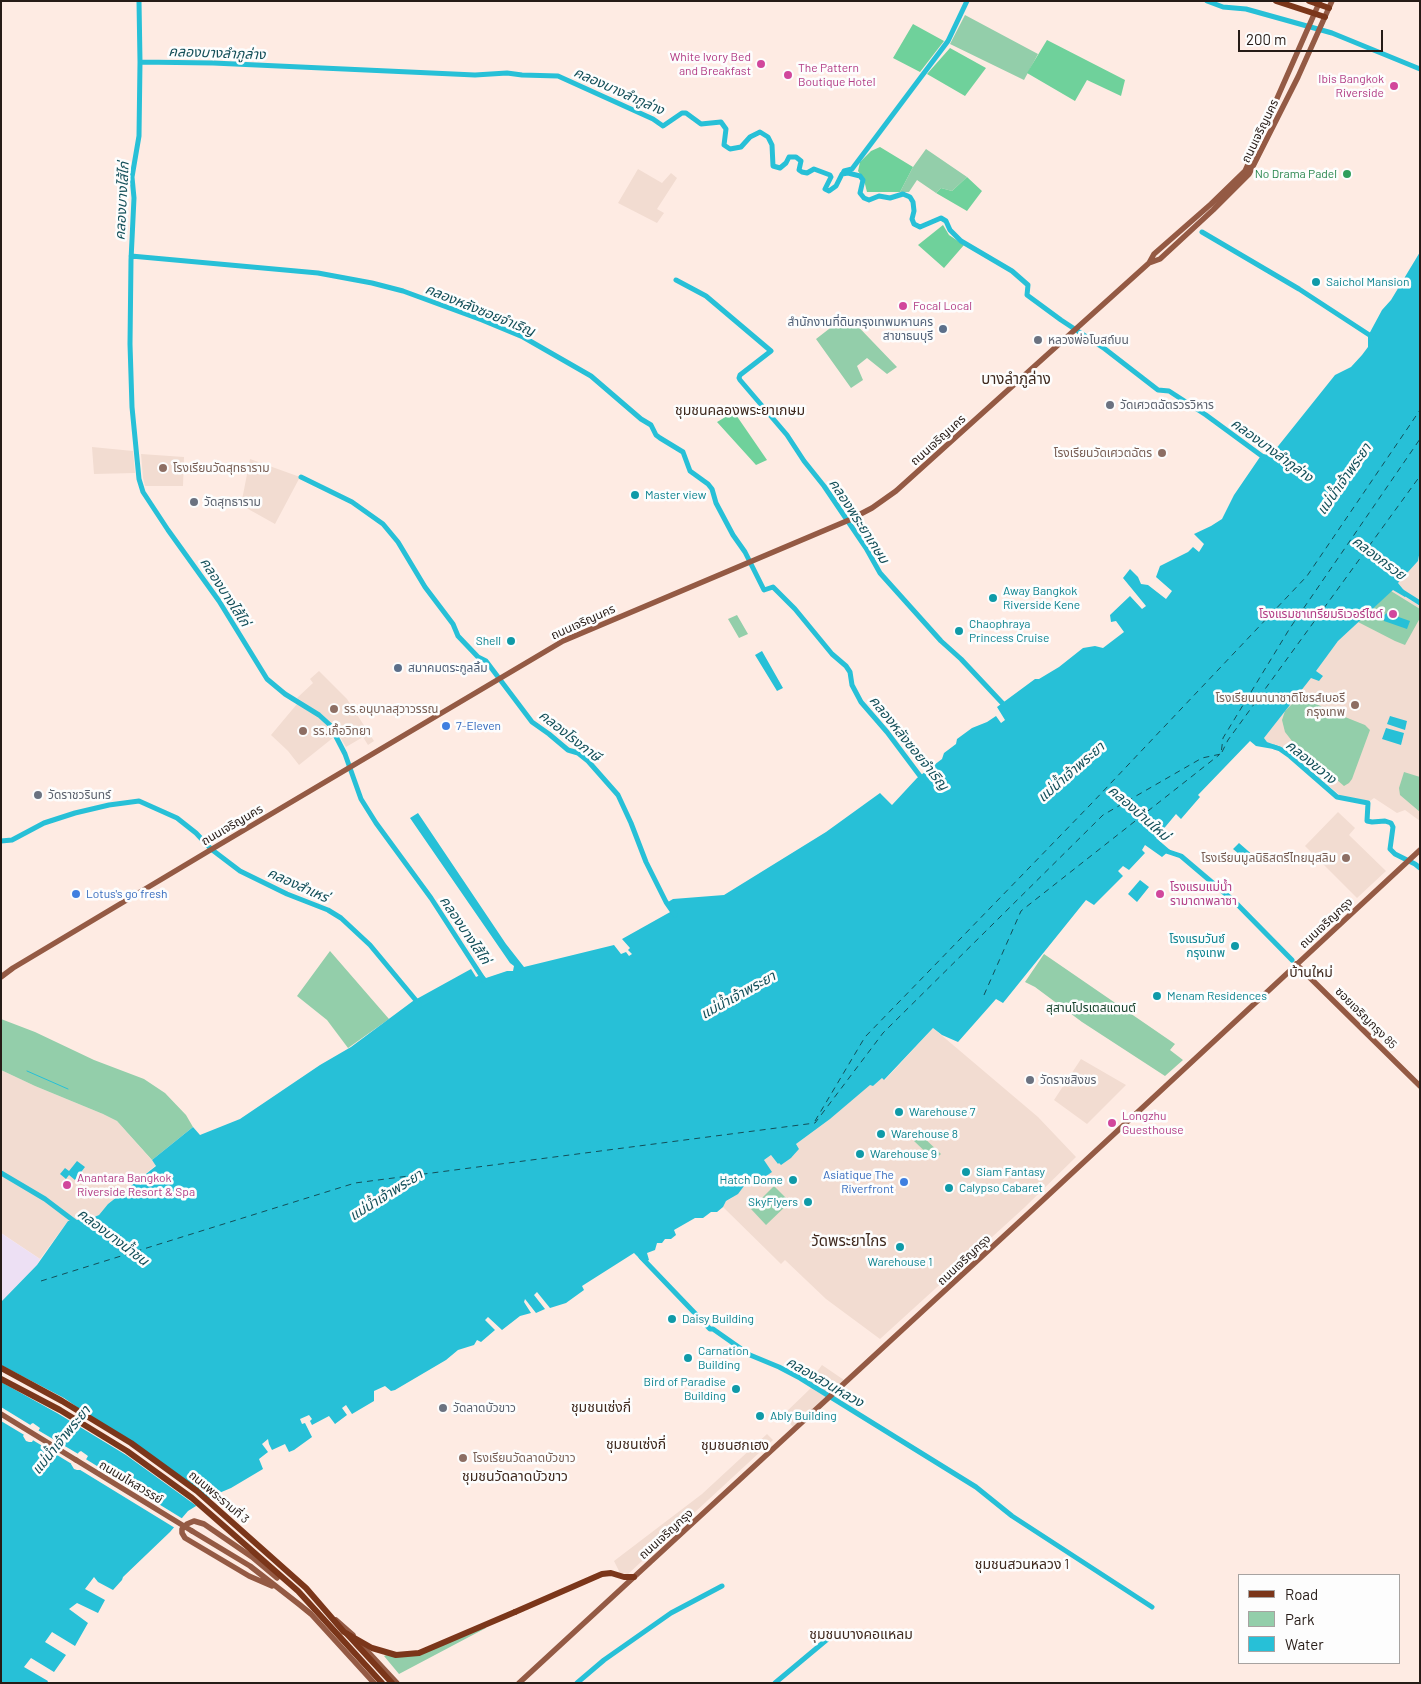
<!DOCTYPE html>
<html>
<head>
<meta charset="utf-8">
<style>
  body { margin:0 }
  #map { position:relative; width:1421px; height:1684px; overflow:hidden; background:#feebe3; font-family:Barlow,sans-serif }
  canvas { display:block }
  .frame { position:absolute; inset:0; border:2px solid #261b16; pointer-events:none }
  .legend { position:absolute; left:1238px; top:1574px; width:162px; height:90px; box-sizing:border-box; background:#fdfdfd; border:1px solid #a7a3a1; margin:0; padding:6px 9px; list-style:none; font-size:15px; color:#261b16 }
  .legend li { display:flex; align-items:center; gap:10px; height:25px }
  .legend b { width:25px; border:1px solid #a7a3a1 }
  .scale { position:absolute; left:1238px; top:30px; width:145px; height:22px; box-sizing:border-box; border:2px solid #261b16; border-top:0; padding-left:6px; font-size:15px; line-height:18px; white-space:nowrap; color:#261b16; -webkit-text-stroke:4px #fdfdfd; paint-order:stroke }
</style>
</head>
<body>
<div id="map">
<canvas width="1421" height="1684"></canvas>
<div class="frame"></div>
<ul class="legend">
<li><b style="height:6px;background:#7b361a"></b>Road</li>
<li><b style="height:14px;background:#93ceaa"></b>Park</li>
<li><b style="height:14px;background:#27c0d7"></b>Water</li>
</ul>
<div class="scale">200 m</div>
</div>
<script>
const ctx = document.querySelector('canvas').getContext('2d');
ctx.lineJoin = 'round';
function fillPath(path, color) { ctx.fillStyle = color; ctx.fill(path, 'evenodd'); }
const toPath = rows => new Path2D(rows.map(r => 'M' + r).join(''));
function trace(path, color, width, dash) { ctx.strokeStyle = color; ctx.lineWidth = width; ctx.lineCap = dash ? 'butt' : 'round'; ctx.setLineDash(dash || []); ctx.stroke(path); }
function label(font, color, halo, rows, align = 'center') {
  ctx.font = font + ' Barlow,"Noto Sans Thai",sans-serif'; ctx.lineWidth = 5; ctx.setLineDash([]); ctx.textBaseline = 'middle'; ctx.strokeStyle = halo; ctx.fillStyle = color; for (const [text, x, y, turn = 0] of rows) {
    ctx.save(); ctx.translate(x, y); ctx.rotate((+turn || 0) * Math.PI / 180); ctx.textAlign = isNaN(turn) ? turn : align; if (halo) ctx.strokeText(text, 0, 0); ctx.fillText(text, 0, 0); ctx.restore();
  }
}
const built = toPath([
  [638,169,662,183,671,173,677,178,657,209,664,213,657,223,618,203],
  [92,447,133,451,135,473,94,474],
  [141,454,184,457,183,486,145,486,143,478],
  [250,459,300,477,275,524,241,505],
  [1420,550,1420,602,1407,594,1398,583,1418,561],
  [1393,589,1420,606,1420,821,1405,810,1397,813,1374,798,1370,801,1341,796,1293,756,1281,747,1267,742,1264,738,1338,641],
  [319,671,347,699,374,741,368,745,363,737,346,747,333,725,318,712,297,698,313,683,310,679],
  [297,704,312,712,328,726,334,737,299,765,288,751,271,735],
  [1338,812,1355,828,1349,835,1386,871,1357,898,1305,846],
  [933,1028,1038,1117,1076,1157,1025,1207,880,1339,826,1299,785,1260,781,1264,723,1207,726,1201,732,1198,738,1179,745,1174,753,1185,771,1172,764,1160,771,1155,778,1164,791,1158,799,1149,796,1144,830,1119,870,1084,873,1086,882,1078,885,1080],
  [1081,1059,1126,1085,1087,1124,1054,1100],
  [1,1070,35,1086,103,1114,117,1121,156,1165,108,1204,99,1215,92,1218,68,1221,40,1259,1,1233],
  [822,1365,844,1380,793,1427,783,1415,811,1388,807,1385],
  [767,1434,773,1440,628,1574,620,1573,614,1561,702,1494]
]);
const industrial = toPath([
  [1,1233,40,1259,37,1265,1,1302]
]);
const green = toPath([
  [965,15,1038,54,1024,80,950,44],
  [926,149,967,177,952,191,941,188,936,193,917,180,909,192,900,192,913,167],
  [847,315,897,367,887,374,867,358,857,366,863,380,851,388,816,339],
  [1391,591,1420,609,1420,618,1405,645,1395,641,1358,622],
  [737,615,748,634,739,638,728,619],
  [1303,700,1312,702,1335,713,1365,725,1370,730,1352,779,1349,783,1344,786,1292,741,1285,732,1282,720,1285,711,1294,702],
  [1404,772,1420,777,1420,812,1400,795,1399,788],
  [330,951,389,1019,348,1048,327,1020,297,996],
  [1044,954,1175,1044,1170,1050,1183,1060,1165,1076,1082,1022,1035,987,1025,982],
  [1,1019,35,1032,94,1060,144,1079,165,1093,186,1115,193,1127,152,1160,117,1121,103,1114,35,1086,1,1070],
  [921,1135,941,1154,934,1160,914,1141],
  [774,1186,790,1202,766,1225,751,1209],
  [484,1623,486,1628,399,1674,384,1656,393,1652,400,1654,422,1651]
]);
const forest = toPath([
  [913,24,944,41,920,72,893,58],
  [1047,40,1125,80,1121,96,1087,80,1075,101,1027,73],
  [950,48,986,68,965,96,927,74],
  [880,147,913,167,900,192,867,192,864,180,858,171,860,162,871,151],
  [967,177,982,191,967,211,936,193,941,188,952,191],
  [943,225,949,235,964,245,944,268,918,245],
  [734,412,767,460,756,465,717,422]
]);
const water = toPath([
  [1420,252,1420,550,1418,561,1398,583,1407,594,1405,597,1393,590,1338,641,1316,671,1323,676,1319,681,1311,678,1264,738,1267,742,1281,747,1279,750,1256,746,1250,741,1198,795,1200,797,1181,819,1176,814,1156,838,1170,850,1162,857,1145,845,1142,850,1145,853,1129,870,1123,866,1118,871,1123,876,1094,905,1086,900,1003,1003,996,999,958,1042,942,1035,933,1028,884,1080,882,1078,873,1086,870,1085,830,1119,796,1144,799,1149,791,1158,781,1165,779,1163,778,1164,771,1155,764,1160,772,1172,753,1185,744,1174,738,1179,744,1186,738,1194,726,1201,723,1207,717,1212,711,1212,703,1218,695,1218,674,1230,676,1235,671,1239,665,1239,662,1243,657,1243,655,1250,647,1253,649,1260,644,1263,634,1253,582,1286,584,1290,566,1303,550,1308,537,1292,534,1295,545,1309,536,1313,525,1299,524,1302,531,1313,520,1316,502,1330,488,1317,485,1320,495,1330,481,1342,477,1340,474,1345,458,1350,446,1360,395,1390,391,1391,385,1386,374,1391,374,1401,352,1414,346,1405,342,1408,347,1415,335,1424,329,1416,312,1425,310,1421,312,1419,309,1415,300,1419,302,1424,305,1423,312,1437,294,1450,289,1452,285,1444,272,1450,269,1444,268,1439,262,1444,268,1452,259,1459,263,1469,231,1488,212,1496,188,1511,170,1532,123,1577,122,1580,113,1590,98,1582,94,1577,85,1589,105,1600,98,1613,77,1603,69,1609,88,1623,75,1646,52,1632,45,1642,66,1655,54,1672,31,1658,24,1667,48,1681,47,1683,1,1683,1,1302,37,1265,68,1221,92,1218,99,1215,108,1204,156,1166,152,1160,193,1127,200,1135,240,1119,320,1065,351,1047,413,1001,471,969,476,977,482,974,486,978,507,971,513,971,514,966,510,963,410,818,418,813,506,944,524,967,614,945,621,954,626,952,629,956,632,954,628,950,630,948,622,939,672,911,668,902,673,899,724,895,826,832,880,793,892,805,917,778,942,759,944,753,956,744,957,739,972,728,987,722,996,716,1001,723,1005,720,997,707,1035,679,1039,679,1059,667,1083,648,1095,646,1103,648,1124,632,1116,621,1111,622,1110,615,1130,596,1142,609,1146,606,1123,578,1130,569,1138,577,1141,584,1148,585,1166,599,1172,591,1156,577,1160,566,1188,552,1193,547,1199,552,1204,544,1194,534,1211,526,1222,519,1234,495,1262,454,1271,455,1335,375,1351,367,1362,355,1368,347,1368,336,1382,310,1391,300],
  [33,1423,40,1428,32,1442,29,1442,26,1441,23,1436,31,1424],
  [81,1451,88,1456,80,1470,77,1470,74,1469,71,1464,79,1452],
  [1387,613,1410,621,1407,629,1384,621,1383,616],
  [762,651,783,688,777,691,755,655],
  [1390,716,1407,721,1405,730,1387,724],
  [1386,728,1404,733,1401,745,1382,739],
  [1239,843,1255,857,1250,863,1233,849],
  [1140,880,1149,887,1137,902,1128,894],
  [77,1161,85,1167,75,1180,69,1175,66,1179,60,1174,65,1168,69,1171]
]);
const pier = toPath([
  [1,1365,64,1398,210,1499,198,1507,126,1455,57,1413,1,1382],
  [1,1407,32,1426,26,1436,1,1421],
  [36,1429,80,1455,74,1465,75,1466,31,1439],
  [84,1458,183,1519,175,1528,77,1468]
]);
const stream = toPath([
  [27,1071,68,1089]
]);
const canal = toPath([
  [139,1,140,62,139,136,132,177,134,198,131,260,130,344,132,407,139,479,143,492,168,530,219,601,267,679,285,694,319,715,330,725,345,754,361,799,376,823,431,898,484,980],
  [1207,1,1223,7,1246,9,1332,33,1420,69],
  [140,62,213,63,475,75,507,73,522,75,558,76,653,119,663,126,682,113,686,113,701,124,721,122,726,129,724,145,730,149,741,147,750,137,760,132,768,137,772,145,773,166,780,168,786,163,789,157,796,157,801,161,799,170,802,172,807,173,814,169,830,175,831,177,825,189,829,191,836,186,842,174,848,173,860,176,863,180,860,193,864,198,869,200,879,196,890,198,903,194,910,197,913,202,914,211,912,219,914,224,920,227,941,218,946,221,950,230,961,241,1012,271,1028,285,1027,295,1061,320,1105,349,1158,390,1169,391,1206,415,1266,459],
  [843,173,844,171,852,169,948,41,967,1],
  [1202,232,1299,289,1374,338],
  [131,256,318,273,372,283,403,291,482,320,523,337,591,376,641,419,651,425,656,435,660,438,683,452,690,471,708,484,712,489,716,503,733,535,745,552,764,590,773,587,795,609,832,654,846,666,850,672,852,685,861,702,887,732,923,780],
  [676,280,706,296,771,351,740,375,739,378,740,380,787,435,804,461,824,486,866,548,880,573,941,641,961,659,1006,707],
  [301,477,352,502,383,524,398,542,425,587,453,624,458,636,478,657,486,661,532,722,549,734,568,750,578,753,588,761,618,795,631,823,646,862,666,902,675,915],
  [1401,591,1420,603],
  [1274,747,1280,749,1290,756,1337,797,1368,803,1367,821,1372,822,1385,821,1391,823,1393,827,1390,849,1395,854,1415,864,1420,868],
  [1,841,12,840,44,823,75,813,109,805,139,801,177,818,196,833,211,849,240,871,287,894,328,910,341,918,370,945,419,1004],
  [1162,848,1166,851,1181,856,1234,901,1292,960],
  [1,1173,45,1199,78,1224],
  [641,1257,710,1329,713,1329,750,1355,779,1367,800,1378,976,1487,1012,1516,1152,1607],
  [577,1683,604,1660,671,1613,722,1586],
  [775,1683,836,1632]
]);
const ferry = toPath([
  [1222,752,1228,740,1420,476],
  [984,995,1021,911,1219,755],
  [815,1121,865,1037,1092,803,1307,576,1420,410],
  [41,1281,355,1183,815,1123,883,1033,1103,815,1202,758,1221,754,1223,738,1290,628,1420,439]
]);
const secondary = toPath([
  [1149,263,1160,259,1213,210,1249,174,1298,77,1332,1],
  [1296,964,1420,1086],
  [1,977,13,968,207,852,563,641,849,520,872,508,896,491,1149,263,1154,254,1211,204,1245,171,1320,1],
  [1,1414,76,1460],
  [192,1531,250,1566,300,1605,311,1614,374,1683],
  [272,1586,249,1576,185,1538,182,1533,182,1529,187,1524,194,1521,204,1524,252,1557,277,1578],
  [336,1620,353,1635],
  [359,1642,397,1683],
  [519,1683,1029,1213,1420,850]
]);
const primary = toPath([
  [1276,1,1325,17],
  [1309,1,1329,8],
  [515,1612,602,1574,611,1573,624,1577,634,1577],
  [347,1634,392,1683]
]);
const secondaryBridge = toPath([
  [76,1460,192,1531]
]);
const primaryBridge = toPath([
  [1,1368,62,1401,131,1443,197,1491,306,1588,344,1632,372,1648,396,1655,419,1653,515,1612],
  [1,1379,60,1410,127,1451,192,1498,298,1591,382,1683]
]);
const markers = [
  [761,64,5,"#d1479c"],
  [788,75,5,"#d1479c"],
  [1394,86,5,"#d1479c"],
  [1347,174,5,"#2e9e5b"],
  [1316,282,5,"#0f9aa8"],
  [903,306,5,"#d1479c"],
  [943,329,5,"#5c6f8a"],
  [1038,340,5,"#6b7280"],
  [1110,405,5,"#6b7280"],
  [1162,453,5,"#8d6e63"],
  [163,468,5,"#8d6e63"],
  [635,495,5,"#0f9aa8"],
  [194,502,5,"#6b7280"],
  [993,598,5,"#0f9aa8"],
  [1393,614,5,"#d1479c"],
  [959,631,5,"#0f9aa8"],
  [511,641,5,"#0f9aa8"],
  [398,668,5,"#5c6f8a"],
  [1355,705,5,"#8d6e63"],
  [334,709,5,"#8d6e63"],
  [446,726,5,"#3f7fe0"],
  [303,731,5,"#8d6e63"],
  [38,795,5,"#6b7280"],
  [1346,858,5,"#8d6e63"],
  [76,894,5,"#3f7fe0"],
  [1160,894,5,"#d1479c"],
  [1235,946,5,"#0f9aa8"],
  [1157,996,5,"#0f9aa8"],
  [1030,1080,5,"#6b7280"],
  [899,1112,5,"#0f9aa8"],
  [1112,1123,5,"#d1479c"],
  [881,1134,5,"#0f9aa8"],
  [860,1154,5,"#0f9aa8"],
  [966,1172,5,"#0f9aa8"],
  [793,1180,5,"#0f9aa8"],
  [904,1182,5,"#3f7fe0"],
  [67,1185,5,"#d1479c"],
  [949,1188,5,"#0f9aa8"],
  [808,1202,5,"#0f9aa8"],
  [900,1247,5,"#0f9aa8"],
  [672,1319,5,"#0f9aa8"],
  [688,1358,5,"#0f9aa8"],
  [736,1389,5,"#0f9aa8"],
  [443,1408,5,"#6b7280"],
  [760,1416,5,"#0f9aa8"],
  [463,1458,5,"#8d6e63"]
];
const hotelNames = [
  ["White Ivory Bed",751,57,"right"],
  ["and Breakfast",751,71,"right"],
  ["The Pattern",798,68],
  ["Boutique Hotel",798,82],
  ["Ibis Bangkok",1384,79,"right"],
  ["Riverside",1384,93,"right"],
  ["Focal Local",913,306],
  ["โรงแรมชาเทรียมริเวอร์ไซด์",1383,614,"right"],
  ["โรงแรมแม่น้ำ",1170,887],
  ["รามาดาพลาซา",1170,901],
  ["Longzhu",1122,1116],
  ["Guesthouse",1122,1130],
  ["Anantara Bangkok",77,1178],
  ["Riverside Resort & Spa",77,1192]
];
const streetNames = [
  ["ถนนเจริญนคร",1260,131,-64],
  ["ถนนเจริญนคร",938,440,-42],
  ["ถนนเจริญนคร",583,622,-24],
  ["ถนนเจริญนคร",232,825,-30],
  ["ถนนเจริญกรุง",1326,923,-43],
  ["ซอยเจริญกรุง 85",1366,1018,45],
  ["ถนนเจริญกรุง",964,1260,-43],
  ["ถนนมไหสวรรย์",131,1482,31],
  ["ถนนพระรามที่ 3",219,1497,40],
  ["ถนนเจริญกรุง",666,1534,-42]
];
const leisureNames = [
  ["No Drama Padel",1337,174]
];
const cultureNames = [
  ["Saichol Mansion",1326,282],
  ["Master view",645,495],
  ["Away Bangkok",1003,591],
  ["Riverside Kene",1003,605],
  ["Chaophraya",969,624],
  ["Princess Cruise",969,638],
  ["Shell",501,641,"right"],
  ["โรงแรมวันซ์",1225,939,"right"],
  ["กรุงเทพ",1225,953,"right"],
  ["Menam Residences",1167,996],
  ["Warehouse 7",909,1112],
  ["Warehouse 8",891,1134],
  ["Warehouse 9",870,1154],
  ["Siam Fantasy",976,1172],
  ["Hatch Dome",783,1180,"right"],
  ["Calypso Cabaret",959,1188],
  ["SkyFlyers",798,1202,"right"],
  ["Warehouse 1",900,1262,"center"],
  ["Daisy Building",682,1319],
  ["Carnation",698,1351],
  ["Building",698,1365],
  ["Bird of Paradise",726,1382,"right"],
  ["Building",726,1396,"right"],
  ["Ably Building",770,1416]
];
const serviceNames = [
  ["สํานักงานที่ดินกรุงเทพมหานคร",933,322],
  ["สาขาธนบุรี",933,336],
  ["สมาคมตระกูลลิ้ม",408,668,"left"]
];
const worshipNames = [
  ["หลวงพ่อโบสถ์บน",1048,340],
  ["วัดเศวตฉัตรวรวิหาร",1120,405],
  ["วัดสุทธาราม",204,502],
  ["วัดราชวรินทร์",48,795],
  ["วัดราชสิงขร",1040,1080],
  ["วัดลาดบัวขาว",453,1408]
];
const educationNames = [
  ["โรงเรียนวัดเศวตฉัตร",1152,453,"right"],
  ["โรงเรียนวัดสุทธาราม",173,468],
  ["โรงเรียนนานาชาติโชรส์เบอรี",1345,698,"right"],
  ["กรุงเทพ",1345,712,"right"],
  ["รร.อนุบาลสุวาวรรณ",344,709],
  ["รร.เกื้อวิทยา",313,731],
  ["โรงเรียนมูลนิธิสตรีไทยมุสลิม",1336,858,"right"],
  ["โรงเรียนวัดลาดบัวขาว",473,1458]
];
const shopNames = [
  ["7-Eleven",456,726],
  ["Lotus's go fresh",86,894],
  ["Asiatique The",894,1175,"right"],
  ["Riverfront",894,1189,"right"]
];
const parkNames = [
  ["สุสานโปรเตสแตนต์",1091,1008]
];
const waterNames = [
  ["คลองบางลำภูล่าง",217,53,2],
  ["คลองบางลำภูล่าง",619,91,24],
  ["คลองบางไส้ไก่",122,201,-87],
  ["คลองหลังซอยจำเริญ",480,310,22],
  ["คลองบางลำภูล่าง",1272,450,36],
  ["แม่น้ำเจ้าพระยา",1344,479,-55],
  ["คลองพระยาเกษม",859,521,57],
  ["คลองกรวย",1379,558,37],
  ["คลองบางไส้ไก่",225,592,57],
  ["คลองโรงภาษี",570,736,38],
  ["คลองหลังซอยจำเริญ",909,743,51],
  ["คลองขวาง",1311,762,39],
  ["แม่น้ำเจ้าพระยา",1071,772,-41],
  ["คลองบ้านใหม่",1139,813,41],
  ["คลองสำเหร่",298,885,24],
  ["คลองบางไส้ไก่",465,930,56],
  ["แม่น้ำเจ้าพระยา",738,995,-29],
  ["แม่น้ำเจ้าพระยา",386,1195,-32],
  ["คลองบางน้ำชน",113,1237,37],
  ["คลองสวนหลวง",825,1382,30],
  ["แม่น้ำเจ้าพระยา",61,1440,-51]
];
const neighbourhoodNames = [
  ["ชุมชนคลองพระยาเกษม",740,410],
  ["บ้านใหม่",1311,972],
  ["ชุมชนเซ่งกี่",601,1407],
  ["ชุมชนเซ่งกี่",636,1444],
  ["ชุมชนฮกเฮง",735,1445],
  ["ชุมชนวัดลาดบัวขาว",515,1476],
  ["ชุมชนสวนหลวง 1",1022,1564],
  ["ชุมชนบางคอแหลม",861,1634]
];
const quarterNames = [
  ["บางลำภูล่าง",1016,379],
  ["วัดพระยาไกร",849,1241]
];
fillPath(built, '#f2dcd1');
fillPath(industrial, '#ede0f4');
fillPath(green, '#93ceaa');
fillPath(forest, '#6fd19b');
fillPath(water, '#27c0d7');
fillPath(pier, '#feebe3');
trace(stream, '#27c0d7', 1);
trace(canal, '#27c0d7', 5);
trace(ferry, '#134f59', 1, [6, 5]);
trace(secondary, '#945a44', 5.5);
trace(primary, '#7b361a', 6);
trace(secondaryBridge, '#945a44', 5.5);
trace(primaryBridge, '#7b361a', 6);
for (const [x, y, r, color] of markers) { const dot = new Path2D(); dot.arc(x, y, r, 0, 2 * Math.PI); ctx.fillStyle = color; ctx.fill(dot); trace(dot, '#fdfdfd', 2); }
label('12px', '#b23c85', '#fdfdfd', hotelNames, 'left');
label('12px', '#261b16', '#fdfdfd', streetNames);
label('12px', '#27864d', '#fdfdfd', leisureNames, 'right');
label('12px', '#0d838f', '#fdfdfd', cultureNames, 'left');
label('12px', '#4e5e75', '#fdfdfd', serviceNames, 'right');
label('12px', '#5b616d', '#fdfdfd', worshipNames, 'left');
label('12px', '#785e54', '#fdfdfd', educationNames, 'left');
label('12px', '#366cbe', '#fdfdfd', shopNames, 'left');
label('12px', '#17412b', '#fdfdfd', parkNames);
label('italic 14px', '#134f59', '#fdfdfd', waterNames);
label('14px', '#3f291e', '#fdfdfd', neighbourhoodNames);
label('15px', '#3f291e', '#fdfdfd', quarterNames);
</script>
</body>
</html>
